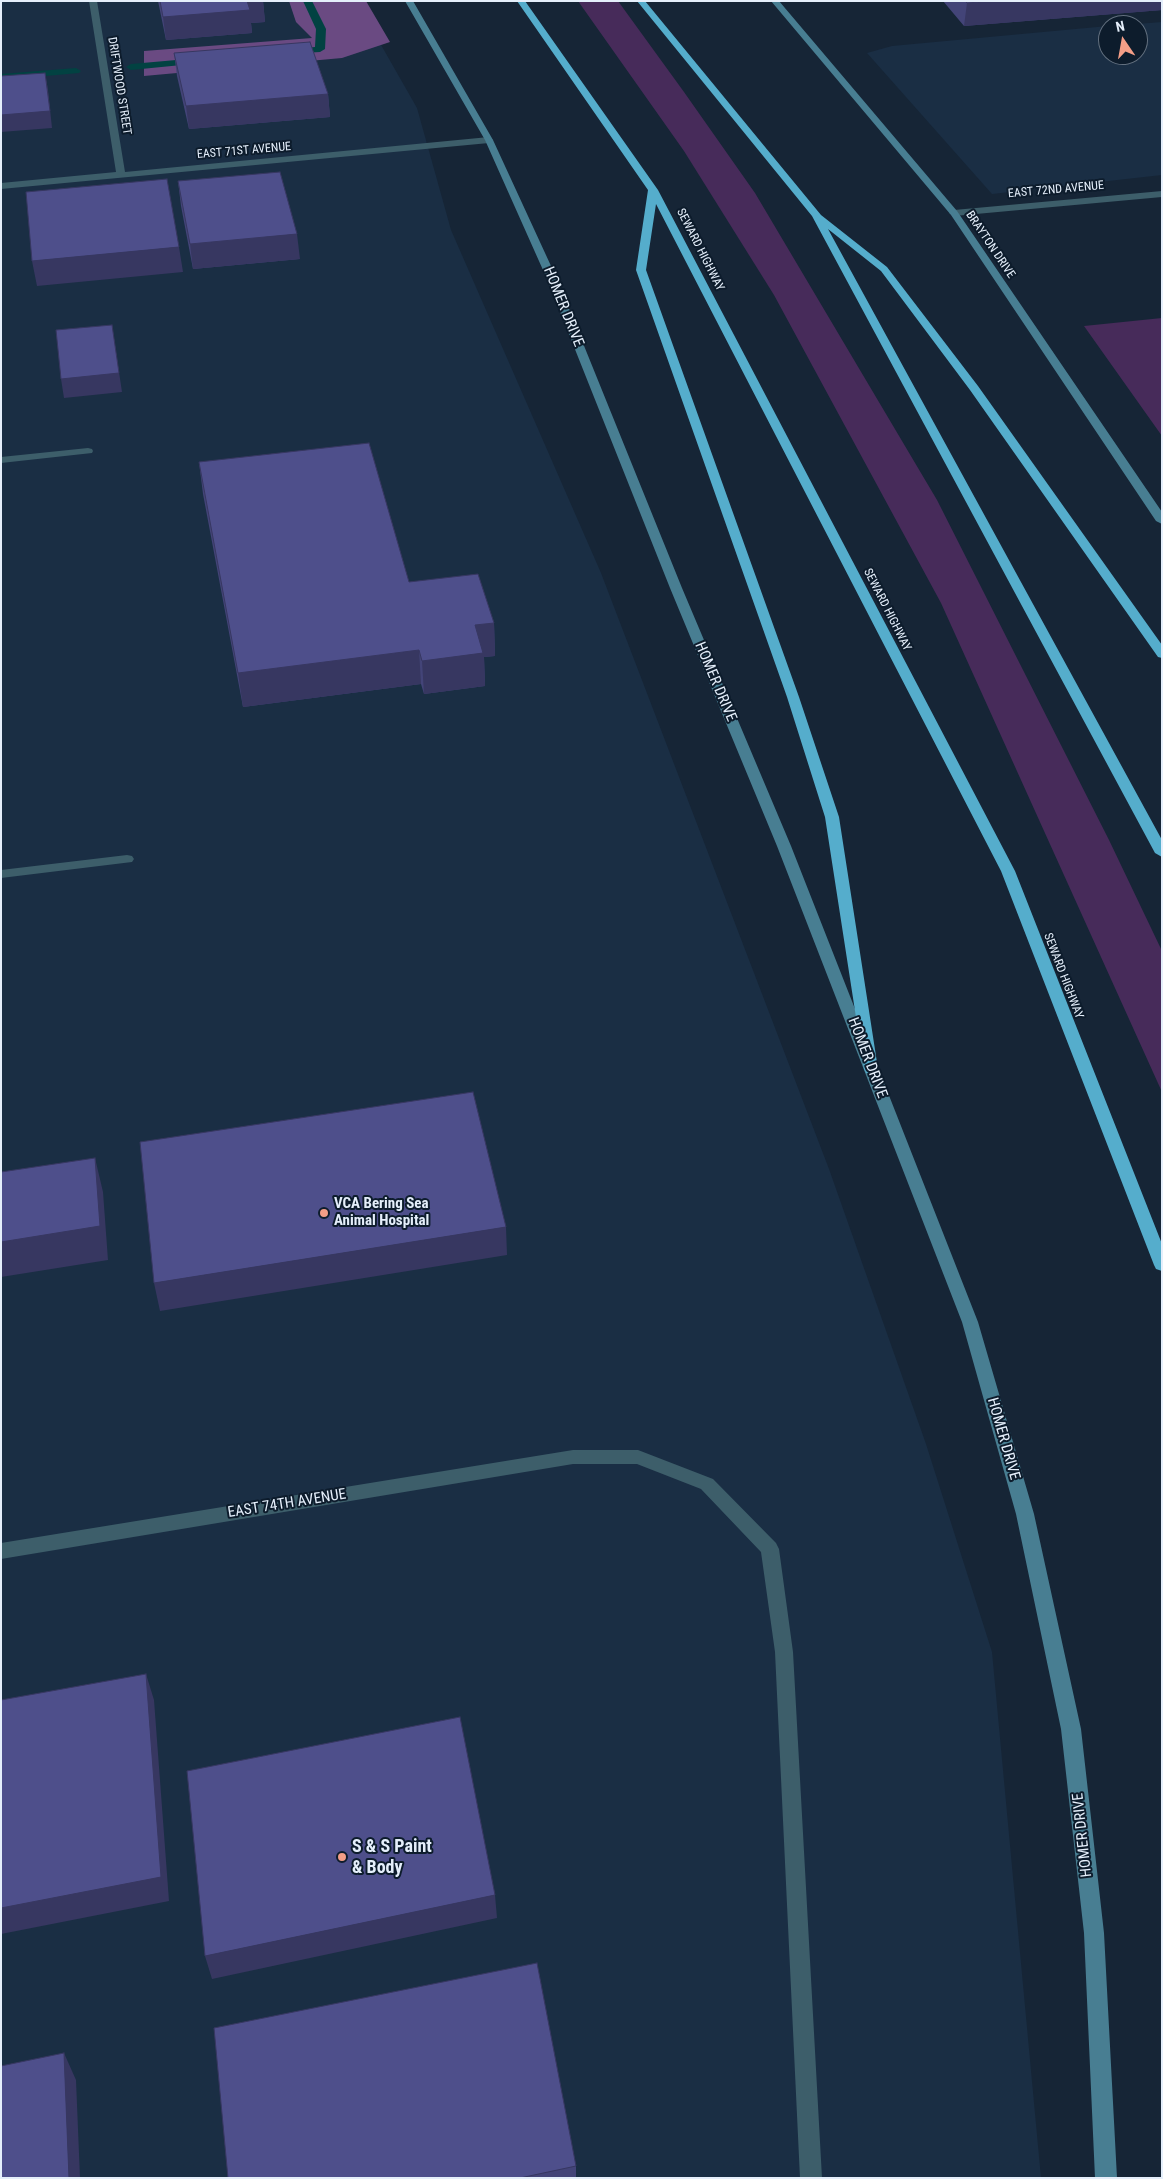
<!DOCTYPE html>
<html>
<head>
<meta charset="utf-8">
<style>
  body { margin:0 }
  #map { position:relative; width:1163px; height:2179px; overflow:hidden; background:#162536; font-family:"Roboto Condensed",sans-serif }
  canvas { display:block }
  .frame { position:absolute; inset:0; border:2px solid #e5effb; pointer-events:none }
  .north { position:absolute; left:1098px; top:15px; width:50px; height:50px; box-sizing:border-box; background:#0d1c2c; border:1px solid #63707f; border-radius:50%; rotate:348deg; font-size:14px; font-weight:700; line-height:20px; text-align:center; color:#e5effb }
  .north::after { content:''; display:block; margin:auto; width:18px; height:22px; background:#f49e87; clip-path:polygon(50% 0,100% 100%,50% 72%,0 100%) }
</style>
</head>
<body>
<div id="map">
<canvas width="1163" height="2179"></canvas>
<div class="frame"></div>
<div class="north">N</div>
</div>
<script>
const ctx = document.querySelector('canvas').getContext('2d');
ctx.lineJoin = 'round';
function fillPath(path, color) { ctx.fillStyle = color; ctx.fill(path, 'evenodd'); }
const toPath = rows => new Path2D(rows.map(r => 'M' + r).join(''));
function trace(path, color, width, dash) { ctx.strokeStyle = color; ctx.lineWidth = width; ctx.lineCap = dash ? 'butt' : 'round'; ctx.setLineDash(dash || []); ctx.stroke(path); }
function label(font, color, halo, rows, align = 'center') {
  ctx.font = font + ' "Roboto Condensed",sans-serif'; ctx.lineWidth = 4; ctx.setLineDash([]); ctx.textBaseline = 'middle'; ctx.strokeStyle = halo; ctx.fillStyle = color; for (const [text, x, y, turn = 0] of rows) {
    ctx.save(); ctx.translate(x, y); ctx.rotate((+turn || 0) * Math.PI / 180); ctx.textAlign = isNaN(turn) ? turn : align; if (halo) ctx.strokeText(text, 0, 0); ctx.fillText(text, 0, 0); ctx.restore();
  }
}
const built = toPath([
  [1,1,356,1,417,108,451,230,601,573,829,1169,926,1444,992,1652,1041,2178,1,2178],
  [1162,22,1162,175,992,194,867,53,892,46,1108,26,1108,55,1138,55,1138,25,1124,25]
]);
const green = toPath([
  [578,1,618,1,684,92,755,193,937,500,1109,840,1162,951,1162,1092,941,603,774,295,684,151],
  [1162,318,1162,436,1084,326]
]);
const forest = toPath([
  [289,1,366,1,390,42,342,58,144,76,144,51,312,38,296,22]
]);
const stream = toPath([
  [303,1,312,1,326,29,325,49,320,52,286,54,286,50,315,47,316,29,303,1],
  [199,58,204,61,202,63,131,70,126,67,131,64,199,58],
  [76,68,81,71,79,73,1,80,1,74,76,68]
]);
const street = toPath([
  [89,1,97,1,125,172,489,137,493,140,489,143,1,189,1,183,116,172,89,1],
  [1162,191,1162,197,954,216,949,213,954,210,1162,191],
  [88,448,92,449,93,451,92,453,1,463,1,457,88,448],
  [127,855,132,856,134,859,132,862,1,878,1,870,127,855],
  [573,1450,638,1450,713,1479,776,1543,779,1549,793,1652,822,2178,800,2178,775,1652,761,1552,701,1489,637,1464,573,1464,1,1559,1,1543,573,1450]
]);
const secondary = toPath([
  [405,1,413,1,493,140,557,279,682,588,791,846,978,1322,1034,1514,1081,1729,1104,1933,1117,2178,1095,2178,1084,1933,1061,1729,1016,1514,962,1322,777,846,670,588,547,279,485,140,405,1],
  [771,1,779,1,957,211,1162,512,1162,524,1156,521,951,215,771,1]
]);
const highway = toPath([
  [517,1,525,1,658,190,1015,871,1162,1244,1162,1271,1156,1269,1154,1265,1001,871,656,204,646,270,799,697,839,817,878,1069,876,1073,871,1074,866,1073,864,1069,825,817,787,697,636,270,648,190,517,1],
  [637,1,645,1,821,215,887,267,978,386,1162,645,1162,658,1158,657,970,390,881,271,828,229,1162,840,1162,857,1155,853,812,216,637,1]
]);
const wall = toPath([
  [158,1,263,1,265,22,251,23,252,33,166,40],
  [943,1,1162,1,1162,10,964,26],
  [174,53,328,94,330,117,189,129,177,76],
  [178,181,300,259,193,269,181,206],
  [199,462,409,582,494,623,495,656,484,657,485,686,424,694,421,684,243,707,203,494],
  [576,2166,576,2178,228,2178]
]);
const shadedWall = toPath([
  [247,1,263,1,265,22,251,23,252,33,166,40,163,17],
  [991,1,1162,1,1162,10,964,26,967,3],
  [45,73,48,90,52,128,1,132,1,115],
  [328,94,330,117,189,129,186,106],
  [297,234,300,259,193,269,190,244],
  [179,247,183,272,37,286,32,261],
  [112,325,122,392,64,398,61,379],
  [494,623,495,656,484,657,485,686,424,694,422,661,475,625],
  [419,650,421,684,243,707,238,673],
  [95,1158,103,1192,108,1260,1,1277,1,1242],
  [506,1227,507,1255,160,1311,154,1283],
  [146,1674,154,1700,169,1901,1,1934,1,1908],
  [495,1895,497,1918,212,1979,205,1956],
  [64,2053,76,2080,80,2178,69,2178]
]);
const building = toPath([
  [160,1,247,1,250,10,163,17,160,1],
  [965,1,991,1,967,3,965,1],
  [310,42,328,94,186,106,174,53,310,42],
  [45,73,50,111,1,115,1,76,45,73],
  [280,172,297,234,190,244,178,181,280,172],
  [167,179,179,247,32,261,26,192,167,179],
  [112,325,119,373,61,379,56,330,112,325],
  [369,443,409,582,478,574,494,623,475,625,483,653,422,661,419,650,238,673,199,462,369,443],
  [473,1092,506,1227,154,1283,140,1142,473,1092],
  [95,1158,100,1226,1,1242,1,1172,95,1158],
  [146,1674,161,1877,1,1908,1,1700,146,1674],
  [460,1717,495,1895,205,1956,187,1771,460,1717],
  [537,1963,576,2166,520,2178,228,2178,214,2028,537,1963],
  [64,2053,69,2178,1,2178,1,2066,64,2053]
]);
const markers = [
  [324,1213,5,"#f49e87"],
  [342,1857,5,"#f49e87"]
];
const farStreetnames = [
  ["DRIFTWOOD STREET",119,86,81],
  ["EAST 71ST AVENUE",244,151,-5],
  ["EAST 72ND AVENUE",1056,190,-5],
  ["BRAYTON DRIVE",990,245,56],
  ["SEWARD HIGHWAY",700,250,63],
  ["SEWARD HIGHWAY",887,610,63],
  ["SEWARD HIGHWAY",1063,976,69]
];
const streetNames = [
  ["HOMER DRIVE",563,307,68],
  ["HOMER DRIVE",715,682,67],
  ["HOMER DRIVE",867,1058,69],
  ["HOMER DRIVE",1003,1439,74],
  ["EAST 74TH AVENUE",287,1504,-9],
  ["HOMER DRIVE",1083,1835,-96]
];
const poiNames = [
  ["VCA Bering Sea",334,1204],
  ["Animal Hospital",334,1221]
];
const nearPoinames = [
  ["S & S Paint",352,1847],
  ["& Body",352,1868]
];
fillPath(built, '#1a2e44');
fillPath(green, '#472b5a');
fillPath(forest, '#6a4a82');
fillPath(stream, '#024242');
fillPath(street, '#3d5e6a');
fillPath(secondary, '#487e92');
fillPath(highway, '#55adcc');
fillPath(wall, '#434478');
fillPath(shadedWall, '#373761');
fillPath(building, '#4e4f8b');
trace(building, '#373761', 1);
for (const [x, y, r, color] of markers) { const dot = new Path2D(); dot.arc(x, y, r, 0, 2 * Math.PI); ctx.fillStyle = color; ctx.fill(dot); trace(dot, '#0d1c2c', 2); }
label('12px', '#e5effb', '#0d1c2c', farStreetnames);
label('15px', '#e5effb', '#0d1c2c', streetNames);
label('bold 15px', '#e5effb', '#0d1c2c', poiNames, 'left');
label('bold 18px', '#e5effb', '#0d1c2c', nearPoinames, 'left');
</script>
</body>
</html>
